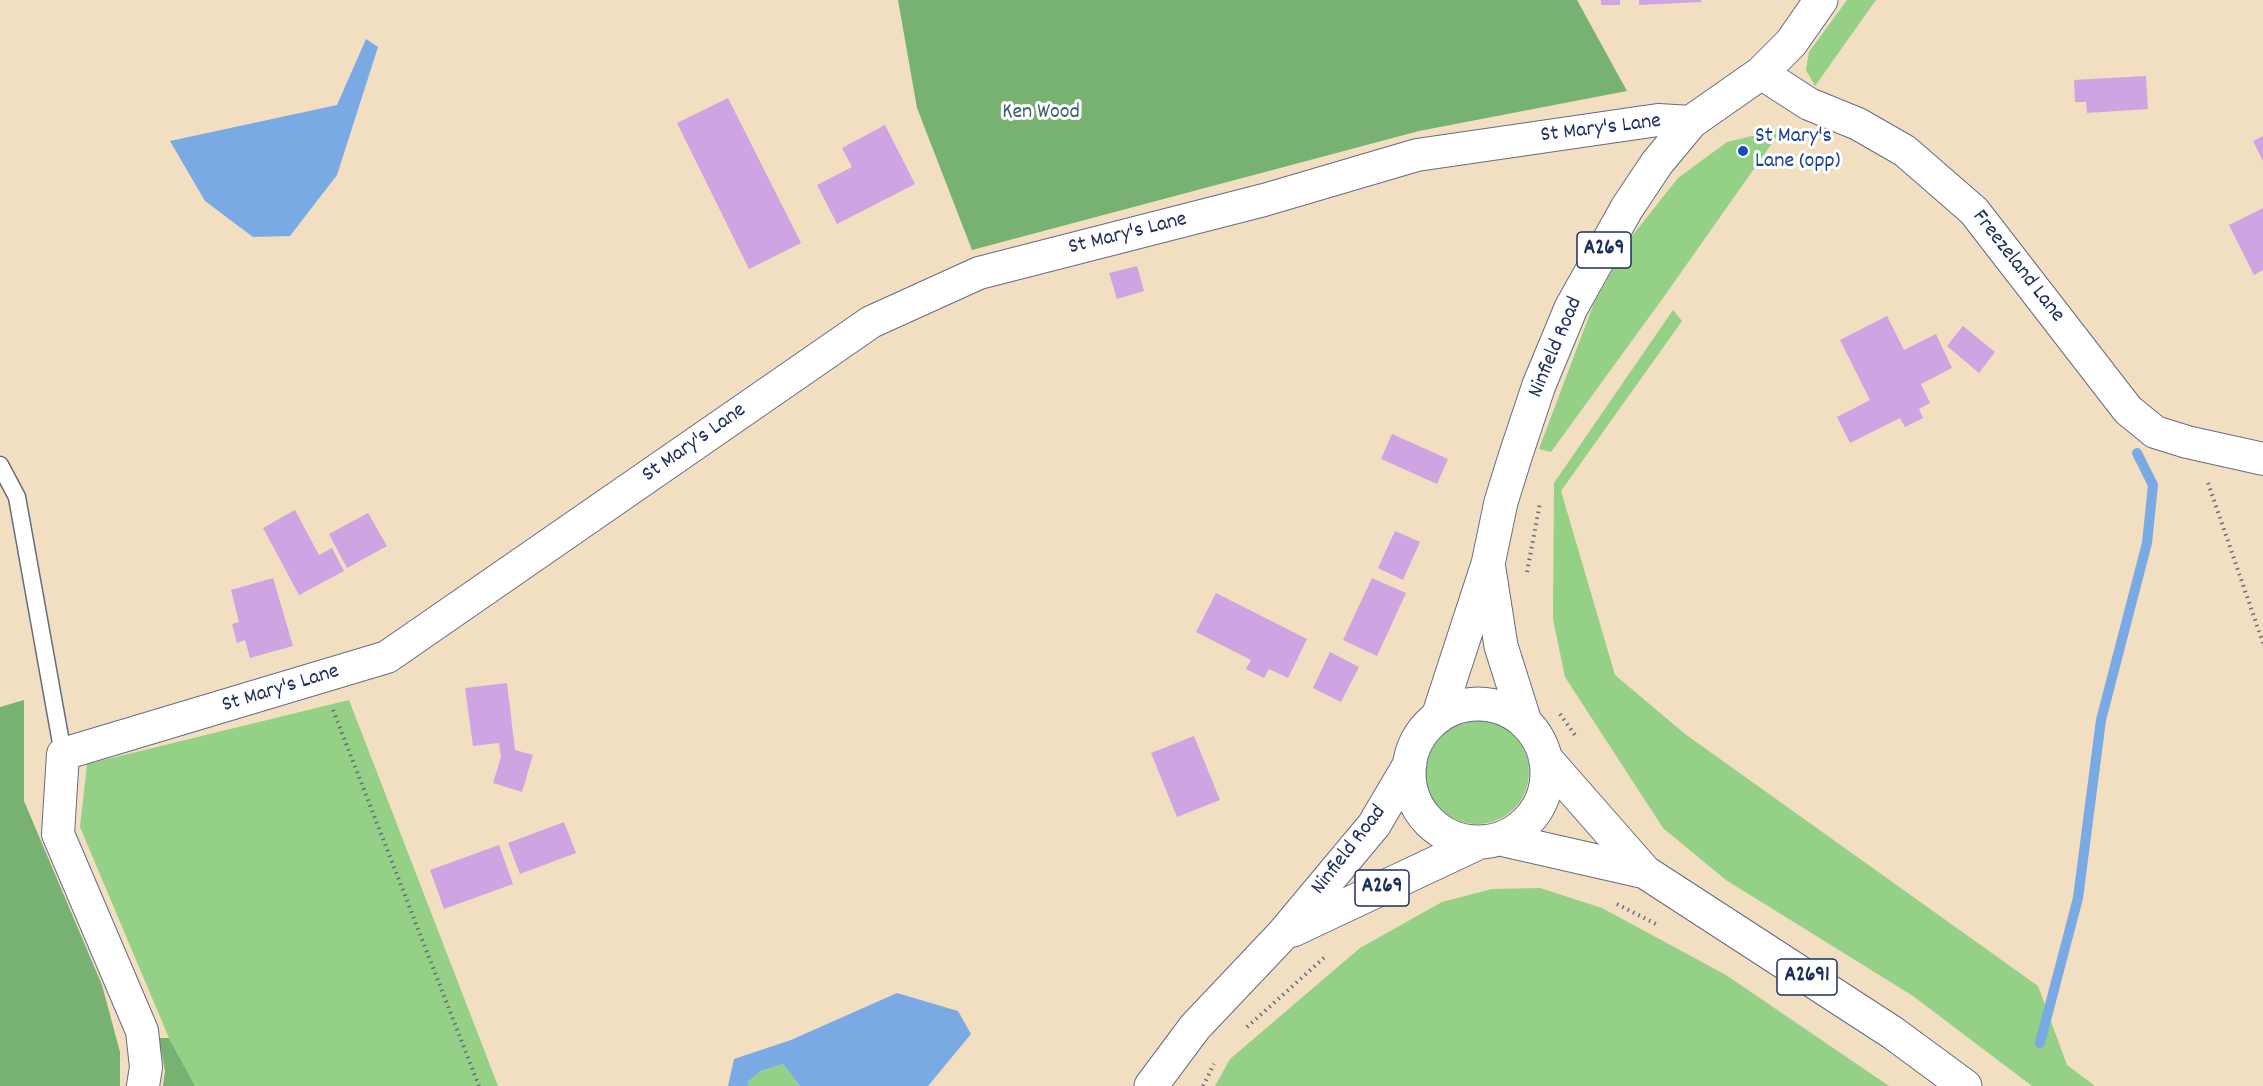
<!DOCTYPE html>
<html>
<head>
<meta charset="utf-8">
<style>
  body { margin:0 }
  canvas { display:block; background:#f2dec0 }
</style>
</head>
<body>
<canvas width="2263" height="1086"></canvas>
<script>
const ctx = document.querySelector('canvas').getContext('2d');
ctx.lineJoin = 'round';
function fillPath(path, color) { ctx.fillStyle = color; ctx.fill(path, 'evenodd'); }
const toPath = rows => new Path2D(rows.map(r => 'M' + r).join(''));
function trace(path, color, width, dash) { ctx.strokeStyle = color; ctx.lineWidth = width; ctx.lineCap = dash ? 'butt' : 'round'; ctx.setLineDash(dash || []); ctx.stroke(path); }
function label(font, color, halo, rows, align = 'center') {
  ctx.font = font + ' Dekko,sans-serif'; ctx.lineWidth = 6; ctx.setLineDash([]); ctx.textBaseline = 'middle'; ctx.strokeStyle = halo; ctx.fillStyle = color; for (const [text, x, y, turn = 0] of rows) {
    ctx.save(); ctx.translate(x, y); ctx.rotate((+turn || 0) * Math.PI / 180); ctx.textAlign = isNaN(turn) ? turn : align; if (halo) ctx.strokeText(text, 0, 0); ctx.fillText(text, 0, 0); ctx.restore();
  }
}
const green = toPath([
  [1847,0,1876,0,1815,86,1806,70,1809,52],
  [1782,129,1663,298,1551,452,1539,449,1594,303,1632,236,1678,178,1727,142],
  [1673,310,1682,321,1561,491,1615,675,1685,734,2038,986,2067,1065,2095,1086,2032,1086,1913,996,1726,880,1663,828,1565,677,1553,619,1554,483],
  [349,700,498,1086,195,1086,169,1038,80,827,87,764],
  '1425 772a52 52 0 1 1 104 0a52 52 0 1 1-104 0Z',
  [1540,888,1602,908,1726,975,1889,1086,1215,1086,1230,1059,1360,948,1442,902,1492,889],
  [783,1064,800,1086,748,1086,748,1082,761,1071]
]);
const forest = toPath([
  [898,0,1577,0,1627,91,1419,131,972,250,917,108],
  [24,700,24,801,102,985,120,1052,120,1086,0,1086,0,707],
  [159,1038,169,1038,195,1086,163,1086,165,1071]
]);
const water = toPath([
  [366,39,378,47,337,175,290,236,253,237,205,201,170,141,337,105],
  [897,993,958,1011,971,1034,928,1086,800,1086,783,1064,761,1071,748,1082,748,1086,728,1086,734,1059,791,1040]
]);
const stream = toPath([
  [2040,1043,2078,898,2101,720,2147,543,2153,485,2137,453]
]);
const building = toPath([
  [1601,0,1620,0,1620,5,1601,5],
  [1639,0,1701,0,1702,2,1639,5],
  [2146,76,2148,109,2087,113,2086,102,2075,102,2074,80],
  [728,98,801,243,749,269,677,123],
  [885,125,915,184,837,224,817,185,852,167,842,148],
  [2263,136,2263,161,2253,141],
  [2263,208,2263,270,2254,275,2229,225],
  [1137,266,1144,291,1117,299,1109,273],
  [1887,316,1904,350,1936,334,1952,368,1921,384,1930,403,1919,409,1923,418,1905,427,1900,418,1850,443,1837,417,1870,400,1840,340],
  [1963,326,1995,352,1979,373,1947,346],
  [1392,434,1448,459,1437,484,1381,459],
  [295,510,319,555,332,548,344,571,299,595,263,528],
  [368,513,387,546,347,568,329,534],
  [1395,531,1420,542,1403,580,1378,568],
  [273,578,293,646,250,658,245,640,237,643,232,624,239,622,231,590],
  [1372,578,1406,593,1377,656,1343,640],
  [1216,593,1307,639,1288,678,1269,669,1264,678,1246,669,1251,660,1196,632],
  [1330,652,1359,667,1341,702,1313,688],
  [507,683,515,750,533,755,522,792,493,783,501,757,499,743,473,746,465,688],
  [1194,736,1220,800,1177,817,1151,753],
  [564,822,576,853,520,874,508,843],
  [499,845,513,884,444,909,430,870]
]);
const path = toPath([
  [2208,483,2263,643],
  [1527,572,1540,503],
  [333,710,479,1086],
  [1560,714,1575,735],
  [1617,904,1656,924],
  [1247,1027,1326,956],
  [1203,1086,1214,1064]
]);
const service = toPath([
  [0,465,17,497,63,754]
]);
const minor = toPath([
  [1761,73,1809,104,1858,124,1905,151,1974,211,2128,410,2155,432,2187,442,2263,459],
  [143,1086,146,1067,142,1031,58,834,63,754,387,657,871,322,979,273,1264,200,1417,155,1658,120,1691,122]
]);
const primary = toPath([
  [1489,569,1501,646,1525,722],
  '1409 773a69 69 0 1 1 138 0a69 69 0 1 1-138 0Z',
  [1438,717,1488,564,1501,502,1515,457,1539,385,1571,308,1627,208,1657,163,1691,122,1761,73,1791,43,1821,0],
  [1545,758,1645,872,1893,1033,1965,1086],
  [1500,839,1645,872],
  [1293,930,1480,842],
  [1151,1086,1195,1027,1283,934,1374,825,1410,764]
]);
const markers = [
  [1743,151,6,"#1a4fb4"]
];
const shields = [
  [1604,250,54],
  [1382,888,54],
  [1807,977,60]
];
const shieldNames = [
  ["A269",1604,250],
  ["A269",1382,888],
  ["A2691",1807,977]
];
const parkNames = [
  ["Ken Wood",1041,114]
];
const streetNames = [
  ["St Mary's Lane",1601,130,-7],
  ["St Mary's Lane",1128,235,-14],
  ["Freezeland Lane",2017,267,52],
  ["Ninfield Road",1557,348,-67],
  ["St Mary's Lane",695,444,-35],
  ["St Mary's Lane",281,690,-17],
  ["Ninfield Road",1350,851,-52]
];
const transitNames = [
  ["St Mary's",1755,138],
  ["Lane (opp)",1755,163]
];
fillPath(green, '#94d085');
fillPath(forest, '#77b272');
fillPath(water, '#7aaae4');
trace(stream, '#7aaae4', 10);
fillPath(building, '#cea5e2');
trace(service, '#666c80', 19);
trace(minor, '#666c80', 34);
trace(primary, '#666c80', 35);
trace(path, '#666c80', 4, [1.5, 4.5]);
trace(service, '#fff', 16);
trace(minor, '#fff', 32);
trace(primary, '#fff', 33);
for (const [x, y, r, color] of markers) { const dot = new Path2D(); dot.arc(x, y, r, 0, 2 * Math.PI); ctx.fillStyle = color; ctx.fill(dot); trace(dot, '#fff', 2); }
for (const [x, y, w] of shields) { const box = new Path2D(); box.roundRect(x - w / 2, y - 18, w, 36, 4.5); ctx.fillStyle = '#fff'; ctx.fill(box); trace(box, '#1b2f5e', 1.5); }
label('bold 21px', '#1b2f5e', null, shieldNames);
label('22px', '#3f5f6a', '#fff', parkNames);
label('22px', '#1b2f5e', '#fff', streetNames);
label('22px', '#164399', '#fff', transitNames, 'left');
</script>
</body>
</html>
